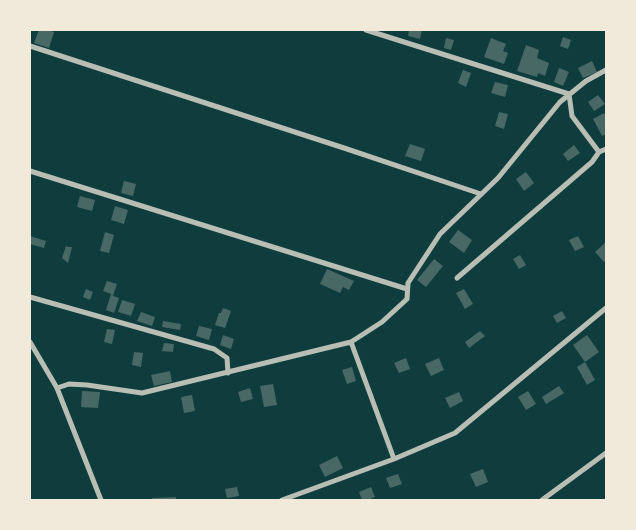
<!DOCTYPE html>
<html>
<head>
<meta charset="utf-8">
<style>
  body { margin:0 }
  #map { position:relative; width:636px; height:530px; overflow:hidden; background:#0f3d3e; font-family:"IBM Plex Sans",sans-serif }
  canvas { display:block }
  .frame { position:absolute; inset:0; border:31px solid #f1e9da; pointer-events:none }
</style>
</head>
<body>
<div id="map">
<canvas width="636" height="530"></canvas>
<div class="frame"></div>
</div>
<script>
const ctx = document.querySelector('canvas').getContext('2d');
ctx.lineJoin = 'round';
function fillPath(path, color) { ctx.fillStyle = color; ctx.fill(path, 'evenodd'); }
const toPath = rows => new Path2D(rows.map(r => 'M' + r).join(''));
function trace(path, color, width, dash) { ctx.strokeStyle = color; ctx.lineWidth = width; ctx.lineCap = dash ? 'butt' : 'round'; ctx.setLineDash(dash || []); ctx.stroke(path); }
const building = toPath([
  [39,30,48,30,54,32,49,48,34,43],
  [409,30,422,30,420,39,408,36],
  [563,37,571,40,568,49,560,46],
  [446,38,454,40,451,50,444,48],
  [491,38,506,44,503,51,508,53,504,64,484,57],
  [526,45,539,50,537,58,549,63,545,76,538,73,537,77,517,71],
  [592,61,597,72,583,78,578,68],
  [559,68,569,72,563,86,554,82],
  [463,70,471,73,466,87,458,83],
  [495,82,508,85,505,97,491,93],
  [598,95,605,104,594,111,588,102],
  [499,112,508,114,504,129,495,126],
  [604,113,606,117,606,134,602,136,593,119],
  [410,144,425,149,421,161,405,156],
  [574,145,580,153,568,161,563,154],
  [526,172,534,183,524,191,516,179],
  [124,181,136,184,133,196,121,193],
  [80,196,95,200,92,211,77,207],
  [115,206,128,210,124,224,111,220],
  [458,230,472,240,464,253,449,242],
  [105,232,114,235,109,253,100,251],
  [30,236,46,241,44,248,30,244],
  [578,236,584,247,575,251,569,240],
  [606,242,606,260,604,262,595,252],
  [66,246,68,247,72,247,68,263,62,258],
  [520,255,526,265,519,269,513,259],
  [434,259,443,266,426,287,417,280],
  [327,269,354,281,349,290,343,287,340,293,320,284],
  [107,281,117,284,113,296,119,298,114,313,106,310,111,294,103,291],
  [86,289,93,292,90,300,83,297],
  [464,289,473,304,465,309,456,293],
  [122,300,135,304,131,316,118,312],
  [223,308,231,311,225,328,215,325,219,313,221,313],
  [562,311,566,318,557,323,553,316],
  [141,312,155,317,152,326,137,321],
  [163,321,181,324,180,330,162,327],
  [199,326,212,329,209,340,196,336],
  [107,329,115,330,112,344,104,342],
  [480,331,485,336,469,348,465,342],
  [223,335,234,339,231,349,220,345],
  [587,335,599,352,585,362,573,345],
  [164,343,174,344,173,352,162,351],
  [134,352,143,353,141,367,132,365],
  [406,358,410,369,399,373,394,363],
  [439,358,444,370,431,376,425,364],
  [585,362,595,380,587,385,577,367],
  [352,367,356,381,347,384,342,370],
  [170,371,172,382,154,386,151,375],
  [273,384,277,405,264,407,260,386],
  [559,386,564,393,546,404,542,397],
  [250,388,253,399,241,402,238,392],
  [82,391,100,392,98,408,81,407],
  [528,391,536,404,526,410,518,397],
  [459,392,463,401,450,408,445,398],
  [192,395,195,411,184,413,181,397],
  [337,456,343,468,325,477,319,465],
  [483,469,488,482,476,487,470,474],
  [398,474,402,484,390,488,386,478],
  [237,487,239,496,227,498,225,489],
  [371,487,375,497,368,500,362,500,359,492],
  [176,497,176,500,152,500,152,498]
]);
const minor = toPath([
  [366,30,569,94,572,116,599,152,606,149],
  [30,46,344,148,481,194],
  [30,171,407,289],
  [457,278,592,162,599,152],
  [30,297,214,349,227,358,228,373],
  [30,342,57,388,69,384,87,385,142,393,351,342,382,322,407,299,408,283,440,234,498,178,560,102,586,81,606,70],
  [351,342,394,459],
  [57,388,101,500],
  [282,500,394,459,455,433,606,308],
  [542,500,606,453]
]);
fillPath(building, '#486865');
trace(minor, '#b8beb3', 5);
</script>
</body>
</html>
